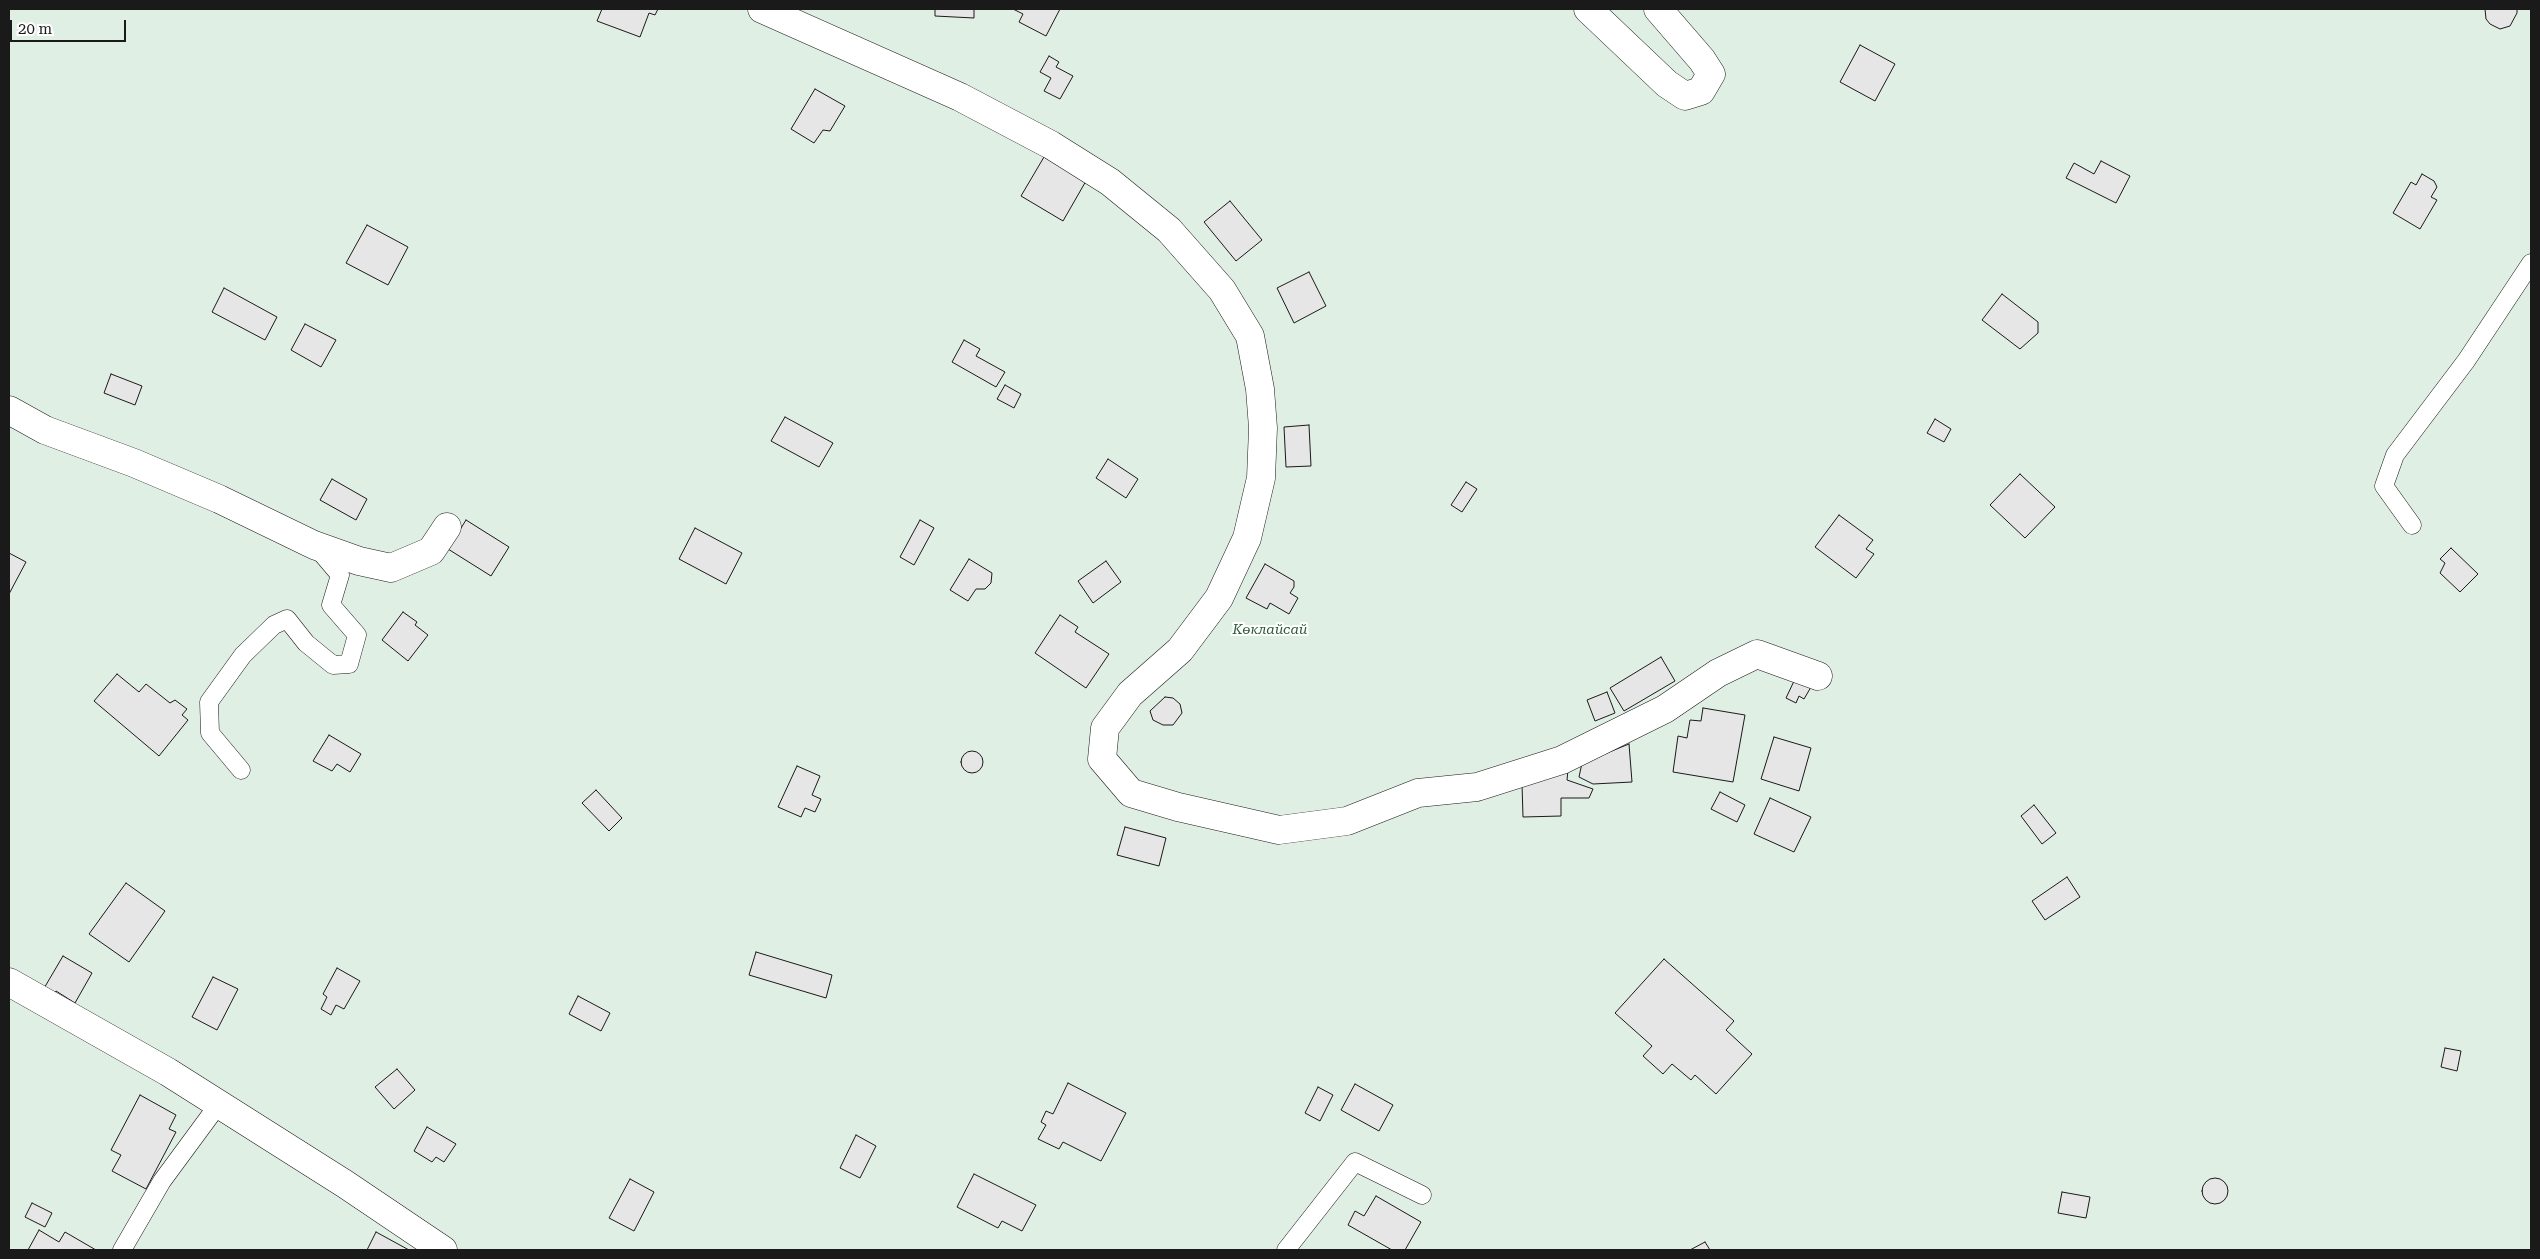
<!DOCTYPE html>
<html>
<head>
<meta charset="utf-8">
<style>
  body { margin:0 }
  #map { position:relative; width:2540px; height:1259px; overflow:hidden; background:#fff; font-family:"Roboto Serif",serif }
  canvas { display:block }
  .frame { position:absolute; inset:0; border:10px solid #1a1a1a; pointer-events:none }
  .scale { position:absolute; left:10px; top:20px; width:116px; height:22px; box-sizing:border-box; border:2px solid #1a1a1a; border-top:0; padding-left:6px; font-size:15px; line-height:18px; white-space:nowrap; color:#1a1a1a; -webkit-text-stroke:4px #fff; paint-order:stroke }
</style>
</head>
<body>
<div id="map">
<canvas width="2540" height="1259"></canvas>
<div class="frame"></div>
<div class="scale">20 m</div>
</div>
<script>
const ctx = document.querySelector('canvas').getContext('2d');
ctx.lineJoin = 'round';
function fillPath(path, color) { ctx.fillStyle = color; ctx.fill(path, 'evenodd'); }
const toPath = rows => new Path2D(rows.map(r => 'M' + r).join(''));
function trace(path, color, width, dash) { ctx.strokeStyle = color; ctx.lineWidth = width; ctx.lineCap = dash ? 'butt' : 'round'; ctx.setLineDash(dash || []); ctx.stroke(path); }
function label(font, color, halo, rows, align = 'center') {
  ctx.font = font + ' "Roboto Serif",serif'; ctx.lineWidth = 4; ctx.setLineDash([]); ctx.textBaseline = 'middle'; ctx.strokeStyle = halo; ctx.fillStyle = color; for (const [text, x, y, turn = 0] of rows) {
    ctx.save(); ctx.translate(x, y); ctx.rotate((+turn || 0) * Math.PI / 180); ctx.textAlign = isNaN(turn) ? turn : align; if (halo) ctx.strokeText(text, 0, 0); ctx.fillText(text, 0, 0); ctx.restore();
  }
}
const green = toPath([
  [9,9,2531,9,2531,1250,9,1250,9,9]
]);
const building = toPath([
  [602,9,658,9,655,15,649,13,640,37,597,21,602,9],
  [935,9,974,9,974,18,935,16,935,9],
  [1013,9,1060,9,1046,36,1019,22,1023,14,1013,9],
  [2485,9,2517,9,2517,13,2510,26,2500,29,2490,24,2486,19,2485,9],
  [1860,45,1895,64,1875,101,1840,82,1860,45],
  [1049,56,1059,62,1056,67,1073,76,1060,99,1044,91,1051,78,1040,72,1049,56],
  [815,89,845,106,830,131,823,130,814,143,791,129,815,89],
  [1044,157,1086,181,1063,221,1021,196,1044,157],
  [2101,161,2130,176,2116,203,2066,178,2074,163,2094,174,2101,161],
  [2422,174,2434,181,2437,187,2431,197,2437,200,2420,229,2393,213,2411,182,2416,185,2422,174],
  [1230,201,1262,240,1236,261,1204,222,1230,201],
  [367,225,408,247,388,285,346,263,367,225],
  [1309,272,1326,306,1294,323,1277,288,1309,272],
  [224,288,277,317,265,340,212,312,224,288],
  [2002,294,2038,322,2038,333,2020,349,1982,320,2002,294],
  [305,324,336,340,321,367,291,350,305,324],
  [964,340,980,349,976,356,1005,372,996,387,952,362,964,340],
  [111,374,142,386,135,405,104,393,111,374],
  [1005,385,1021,394,1014,408,997,399,1005,385],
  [785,417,833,443,819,467,771,441,785,417],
  [1935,419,1951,429,1944,442,1927,433,1935,419],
  [1309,425,1311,466,1286,467,1284,427,1309,425],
  [1108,459,1138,479,1126,498,1096,478,1108,459],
  [2020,474,2055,507,2025,538,1990,505,2020,474],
  [332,479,367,499,356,520,320,500,332,479],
  [1466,482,1477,489,1462,512,1451,505,1466,482],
  [1839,515,1873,540,1866,549,1874,554,1856,578,1815,547,1839,515],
  [466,520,509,547,491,576,448,549,466,520],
  [920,520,934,528,914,565,900,557,920,520],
  [695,528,742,553,726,584,679,559,695,528],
  [2451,548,2478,574,2460,592,2440,573,2445,563,2440,559,2451,548],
  [9,553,26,562,9,594,9,553],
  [969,559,992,573,991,583,985,589,976,589,968,601,950,590,969,559],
  [1106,561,1121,582,1093,603,1078,581,1106,561],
  [1265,564,1294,581,1294,587,1290,593,1298,598,1289,614,1270,603,1267,609,1246,598,1265,564],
  [403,612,417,622,415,625,428,635,408,661,382,640,403,612],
  [1060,615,1078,627,1075,632,1109,654,1086,688,1035,653,1060,615],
  [1661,657,1675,681,1624,711,1610,688,1661,657],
  [117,674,139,692,146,684,170,703,175,700,187,709,182,715,188,720,159,756,94,701,117,674],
  [1795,679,1811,687,1804,699,1799,696,1796,703,1786,698,1795,679],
  [1607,692,1615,713,1595,721,1587,700,1607,692],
  [1165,697,1173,698,1180,704,1182,713,1173,725,1163,725,1153,720,1150,711,1165,697],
  [1703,708,1745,715,1733,782,1673,772,1678,736,1687,738,1690,720,1701,721,1703,708],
  [329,735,361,754,350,772,337,764,332,771,313,761,329,735],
  [1774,737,1811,748,1799,791,1761,779,1774,737],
  [1629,744,1632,782,1593,784,1579,777,1582,763,1629,744],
  '961 762a11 11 0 1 1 22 0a11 11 0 1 1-22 0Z',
  [797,766,820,776,812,795,821,799,815,812,805,808,801,817,778,807,797,766],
  [1568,770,1567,780,1593,789,1589,798,1561,798,1561,816,1523,817,1522,784,1568,770],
  [596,790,622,818,609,831,582,803,596,790],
  [1720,792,1745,805,1737,822,1711,809,1720,792],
  [1770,798,1811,817,1794,852,1754,834,1770,798],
  [2034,805,2056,833,2042,844,2021,816,2034,805],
  [1125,827,1166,838,1159,866,1117,855,1125,827],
  [2067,877,2080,897,2045,920,2032,901,2067,877],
  [126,883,165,911,129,962,89,934,126,883],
  [756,952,832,975,826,998,749,975,756,952],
  [63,956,92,973,75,1003,56,991,53,996,43,990,63,956],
  [1664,959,1734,1021,1726,1030,1752,1054,1716,1094,1695,1075,1691,1080,1672,1064,1663,1074,1643,1056,1652,1046,1615,1013,1664,959],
  [337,968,360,981,344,1009,336,1005,331,1015,321,1009,327,997,323,994,337,968],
  [213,977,238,989,217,1030,192,1017,213,977],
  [578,996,610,1013,601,1031,569,1014,578,996],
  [2445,1048,2461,1051,2457,1071,2441,1067,2445,1048],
  [397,1069,415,1090,394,1109,375,1087,397,1069],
  [1068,1083,1126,1113,1101,1161,1063,1142,1059,1149,1038,1139,1046,1125,1041,1122,1046,1111,1053,1114,1068,1083],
  [1355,1084,1393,1105,1379,1131,1341,1110,1355,1084],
  [1318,1087,1333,1095,1320,1121,1305,1113,1318,1087],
  [140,1095,176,1115,169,1129,176,1132,146,1189,112,1171,121,1155,111,1150,140,1095],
  [427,1127,456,1144,444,1162,436,1157,432,1162,414,1151,427,1127],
  [856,1135,876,1146,860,1178,840,1168,856,1135],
  [974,1174,1036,1205,1022,1231,1002,1221,998,1228,957,1207,974,1174],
  '2202 1191a13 13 0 1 1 26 0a13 13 0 1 1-26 0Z',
  [630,1179,654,1192,634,1231,609,1218,630,1179],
  [2062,1192,2090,1197,2086,1218,2058,1213,2062,1192],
  [1376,1196,1421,1222,1405,1250,1392,1250,1348,1225,1355,1211,1364,1216,1376,1196],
  [32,1203,52,1213,45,1227,25,1217,32,1203],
  [39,1230,59,1242,65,1232,96,1250,28,1250,39,1230],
  [376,1232,409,1250,367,1250,376,1232],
  [1705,1242,1710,1250,1690,1250,1705,1242]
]);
const service = toPath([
  [2412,525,2384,486,2395,455,2466,361,2531,263],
  [241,770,210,733,209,702,243,655,274,625,287,619,306,643,333,665,349,664,357,635,331,605,340,575,318,549],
  [122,1250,162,1181,218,1105],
  [1286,1250,1355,1162,1422,1195]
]);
const minor = toPath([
  [762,9,960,97,1051,145,1110,182,1169,230,1222,290,1250,336,1260,389,1263,428,1261,478,1247,538,1219,598,1180,650,1130,694,1105,728,1102,759,1131,793,1178,807,1279,830,1347,821,1418,793,1477,787,1562,760,1665,709,1718,673,1757,654,1818,676],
  [1588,9,1667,84,1685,96,1701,91,1711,74,1702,60,1658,9],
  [9,410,45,430,134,463,219,499,314,545,359,561,391,568,431,551,447,527]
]);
const tertiary = toPath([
  [9,982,168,1072,345,1184,443,1250]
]);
const parkNames = [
  ["Көклайсай",1270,630]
];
fillPath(green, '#e0efe3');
trace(green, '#6a6a6a', 1);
fillPath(building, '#e6e6e6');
trace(building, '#1a1a1a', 1);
trace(service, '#1a1a1a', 19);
trace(minor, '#1a1a1a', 29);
trace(tertiary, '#1a1a1a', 29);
trace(service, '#fff', 18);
trace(minor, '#fff', 28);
trace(tertiary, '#fff', 28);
label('italic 14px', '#2b5a34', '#fff', parkNames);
</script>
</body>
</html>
